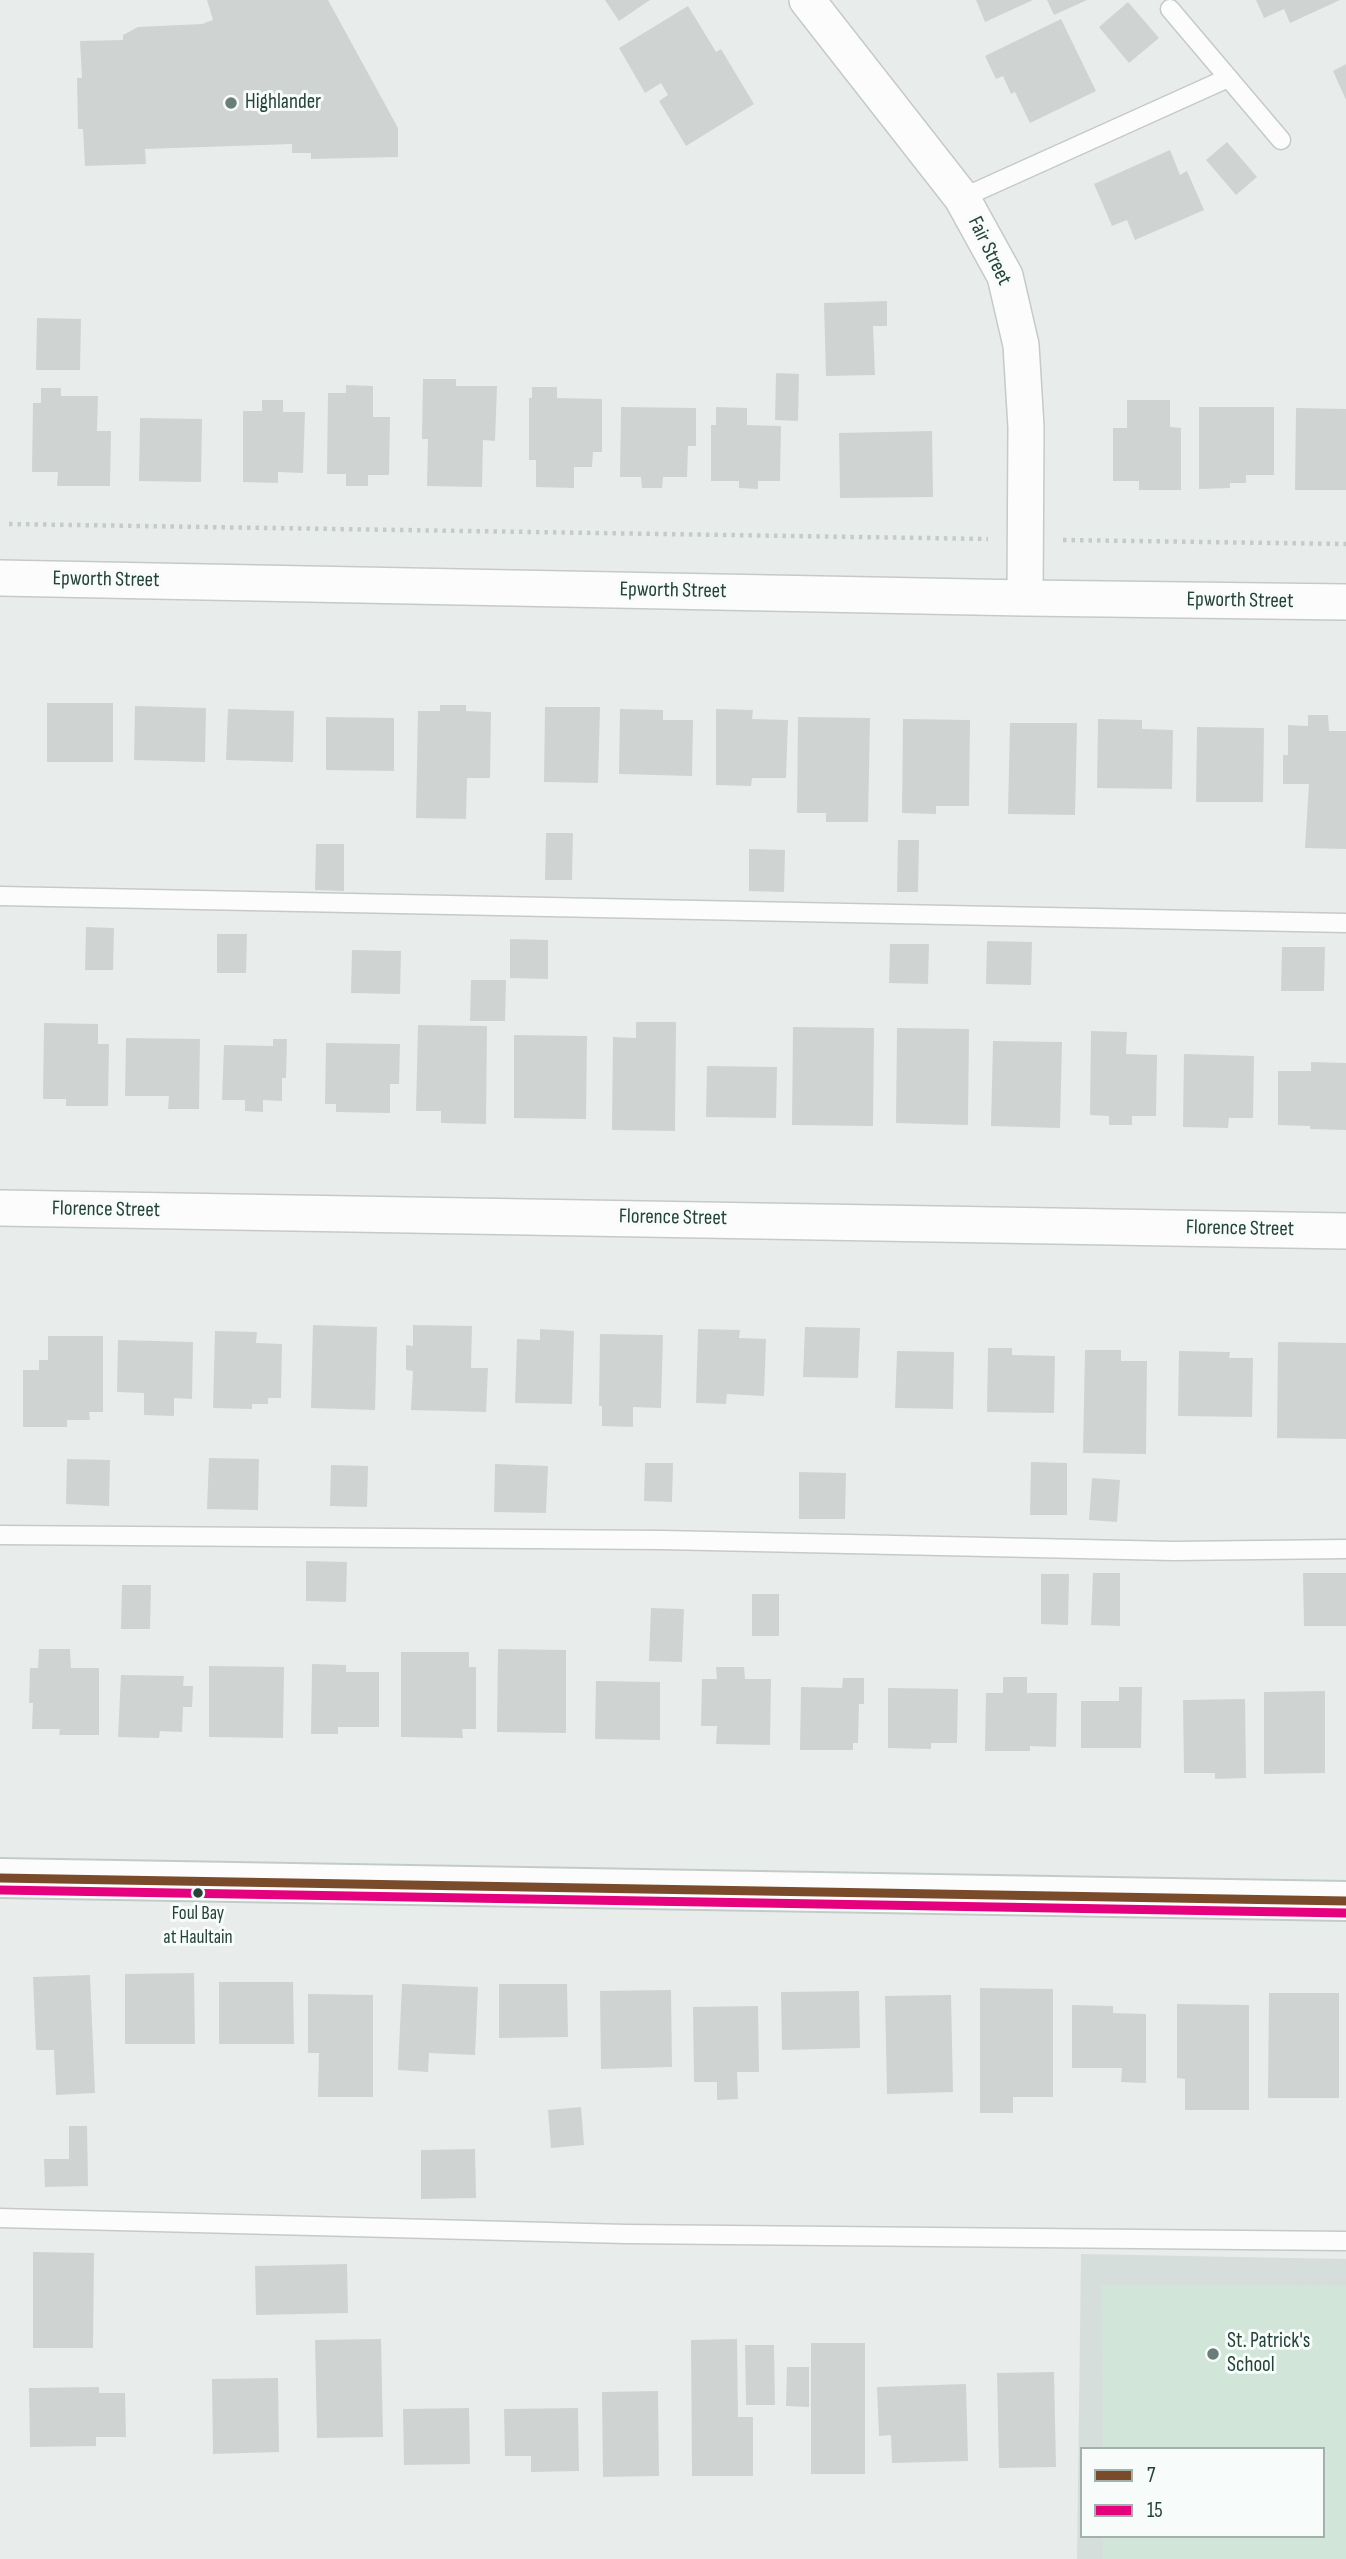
<!DOCTYPE html>
<html>
<head>
<meta charset="utf-8">
<style>
  body { margin:0 }
  #map { position:relative; width:1346px; height:2559px; overflow:hidden; background:#e8edeb; font-family:"Sofia Sans Condensed",sans-serif }
  canvas { display:block }
  .legend { position:absolute; left:1080px; top:2447px; width:245px; height:91px; box-sizing:border-box; background:#f7fbf9; border:2px solid #a3b1ad; margin:0; padding:9px 12px; list-style:none; font-size:21px; color:#24423a }
  .legend li { display:flex; align-items:center; gap:14px; height:35px }
  .legend b { width:35px; border:2px solid #a3b1ad }
</style>
</head>
<body>
<div id="map">
<canvas width="1346" height="2559"></canvas>
<ul class="legend">
<li><b style="height:9px;background:#7a4b2a"></b>7</li>
<li><b style="height:9px;background:#e5007d"></b>15</li>
</ul>
</div>
<script>
const ctx = document.querySelector('canvas').getContext('2d');
ctx.lineJoin = 'round';
function fillPath(path, color) { ctx.fillStyle = color; ctx.fill(path, 'evenodd'); }
const toPath = rows => new Path2D(rows.map(r => 'M' + r).join(''));
function trace(path, color, width, dash) { ctx.strokeStyle = color; ctx.lineWidth = width; ctx.lineCap = dash ? 'butt' : 'round'; ctx.setLineDash(dash || []); ctx.stroke(path); }
function label(font, color, halo, rows, align = 'center') {
  ctx.font = font + ' "Sofia Sans Condensed",sans-serif'; ctx.lineWidth = 6; ctx.setLineDash([]); ctx.textBaseline = 'middle'; ctx.strokeStyle = halo; ctx.fillStyle = color; for (const [text, x, y, turn = 0] of rows) {
    ctx.save(); ctx.translate(x, y); ctx.rotate((+turn || 0) * Math.PI / 180); ctx.textAlign = isNaN(turn) ? turn : align; if (halo) ctx.strokeText(text, 0, 0); ctx.fillText(text, 0, 0); ctx.restore();
  }
}
const built = toPath([
  [1081,2254,1346,2259,1346,2559,1077,2559],
  [1082,2449,1323,2449,1323,2536,1082,2536]
]);
const green = toPath([
  [1102,2285,1346,2286,1346,2559,1103,2559,1103,2536,1323,2536,1323,2449,1103,2449]
]);
const building = toPath([
  [207,0,328,0,398,128,398,157,311,159,311,153,292,153,292,144,145,149,146,164,85,166,83,129,78,129,77,78,82,78,80,41,123,40,123,35,138,27,202,24,213,20],
  [605,0,650,0,619,21],
  [976,0,1033,0,985,22],
  [1047,0,1087,0,1054,15],
  [1256,0,1340,0,1290,23,1284,9,1264,18],
  [1128,2,1159,38,1129,63,1099,27],
  [688,6,716,52,721,49,754,104,686,146,659,101,668,95,661,83,645,93,619,48],
  [1061,19,1096,91,1030,123,1015,92,1011,94,1003,76,996,79,985,56],
  [1346,64,1346,100,1333,71],
  [1227,142,1257,177,1236,195,1206,160],
  [1170,150,1180,175,1187,171,1204,210,1135,240,1127,220,1112,226,1094,184],
  [887,301,887,326,873,326,875,375,826,376,824,303],
  [37,318,81,319,80,370,36,370],
  [776,373,799,374,798,421,775,420],
  [423,379,456,379,456,386,497,386,495,441,483,440,482,487,427,486,428,439,422,439],
  [346,385,373,386,373,417,390,417,389,475,368,475,368,486,346,486,346,474,327,474,328,393,346,393],
  [532,387,557,387,557,398,602,399,602,452,593,452,592,467,574,467,574,488,536,487,536,460,529,460,529,398,532,398],
  [41,388,61,388,61,396,98,396,97,431,111,431,110,486,57,486,58,472,32,472,33,403,41,403],
  [262,400,283,400,283,412,305,412,303,473,278,472,278,483,243,482,243,411,262,411],
  [1127,400,1170,400,1170,427,1181,428,1181,490,1139,490,1139,481,1113,481,1113,428,1127,428],
  [621,407,696,408,696,446,688,446,687,477,663,477,662,488,642,488,641,477,620,477],
  [716,407,747,408,747,425,781,426,780,481,758,481,758,489,739,488,739,481,711,481,711,425,716,425],
  [1199,407,1274,407,1274,475,1246,475,1246,483,1230,483,1230,488,1199,489],
  [1296,408,1346,409,1346,490,1295,490],
  [140,418,202,419,201,482,139,481],
  [932,431,933,497,840,498,839,433],
  [47,703,113,703,113,762,47,762],
  [440,705,466,705,466,711,491,712,490,778,467,778,466,819,416,818,418,711,440,711],
  [135,706,206,708,205,762,134,760],
  [545,707,600,707,598,783,544,782],
  [228,709,294,711,293,762,226,760],
  [620,709,663,710,663,720,693,720,692,776,619,774],
  [716,709,753,710,752,719,788,720,786,778,752,778,751,786,716,785],
  [1308,715,1328,715,1329,731,1346,731,1346,849,1305,848,1309,784,1283,784,1283,755,1288,755,1288,725,1308,726],
  [326,717,394,718,394,771,326,770],
  [798,717,870,718,868,822,826,822,826,813,797,813],
  [903,719,970,720,969,806,936,806,936,814,902,813],
  [1098,719,1142,720,1142,729,1173,730,1172,789,1097,788],
  [1010,723,1077,723,1075,815,1008,814],
  [1197,727,1264,728,1263,802,1196,802],
  [546,833,573,833,572,880,545,880],
  [898,840,919,840,918,892,897,892],
  [316,844,344,844,344,891,315,890],
  [749,849,785,850,784,892,749,891],
  [86,927,114,928,113,970,85,970],
  [217,934,247,934,246,973,217,973],
  [510,939,548,940,548,979,510,978],
  [987,941,1032,942,1031,985,986,984],
  [890,944,929,944,928,984,889,983],
  [1282,947,1325,947,1324,991,1281,991],
  [352,950,401,951,400,994,351,993],
  [471,980,506,980,505,1021,470,1021],
  [636,1022,676,1022,675,1131,612,1130,613,1037,636,1038],
  [44,1023,98,1024,98,1044,109,1044,108,1106,66,1106,66,1099,43,1099],
  [418,1025,487,1026,486,1124,441,1123,441,1111,416,1111],
  [793,1027,874,1028,873,1126,792,1125],
  [897,1028,969,1029,968,1125,896,1123],
  [1091,1031,1127,1032,1126,1054,1157,1055,1156,1116,1132,1116,1132,1125,1109,1125,1109,1116,1090,1115],
  [514,1035,587,1036,586,1119,514,1118],
  [126,1038,200,1039,199,1109,168,1109,169,1096,125,1096],
  [273,1039,287,1039,286,1078,282,1078,282,1101,263,1100,263,1112,245,1111,245,1100,222,1100,224,1045,273,1046],
  [993,1041,1062,1042,1060,1128,991,1126],
  [326,1043,400,1044,399,1084,390,1084,390,1113,336,1112,336,1104,325,1104],
  [1184,1054,1254,1056,1253,1118,1229,1118,1228,1128,1183,1127],
  [1311,1062,1346,1063,1346,1130,1310,1129,1310,1126,1278,1125,1278,1071,1311,1071],
  [707,1066,777,1067,776,1118,706,1117],
  [313,1325,377,1327,375,1410,311,1408],
  [413,1325,472,1326,471,1368,488,1368,486,1412,411,1410,413,1371,406,1370,406,1345,413,1346],
  [805,1327,860,1328,858,1378,803,1377],
  [540,1329,574,1331,572,1404,515,1403,517,1339,540,1340],
  [698,1329,740,1330,739,1338,766,1339,764,1396,727,1394,726,1404,696,1403],
  [215,1331,257,1332,256,1343,282,1344,281,1398,268,1398,268,1404,252,1404,252,1409,213,1408],
  [600,1334,663,1335,661,1408,633,1407,633,1427,602,1426,602,1406,599,1406],
  [48,1336,103,1336,103,1412,89,1412,90,1420,67,1420,67,1427,23,1427,23,1370,39,1370,39,1360,48,1360],
  [118,1340,193,1342,192,1399,174,1398,174,1416,144,1415,144,1393,117,1392],
  [1278,1342,1346,1343,1346,1439,1277,1438],
  [988,1348,1012,1348,1012,1355,1055,1356,1054,1413,987,1412],
  [1085,1350,1121,1350,1121,1361,1147,1361,1146,1454,1083,1453],
  [897,1351,954,1352,953,1409,895,1408],
  [1179,1351,1230,1352,1229,1358,1253,1358,1252,1417,1178,1416],
  [209,1458,259,1459,258,1510,207,1509],
  [67,1459,110,1460,109,1506,66,1504],
  [1031,1462,1067,1463,1067,1515,1030,1515],
  [645,1463,673,1463,672,1502,644,1501],
  [495,1464,548,1466,546,1513,494,1512],
  [331,1465,368,1466,367,1507,330,1506],
  [799,1472,846,1473,845,1519,799,1519],
  [1092,1478,1120,1480,1117,1522,1089,1520],
  [306,1561,347,1562,346,1602,306,1601],
  [1093,1573,1120,1573,1120,1626,1091,1625],
  [1303,1573,1346,1573,1346,1626,1304,1626],
  [1041,1574,1069,1574,1068,1625,1041,1624],
  [122,1585,151,1585,150,1629,121,1629],
  [752,1594,779,1594,779,1636,752,1636],
  [651,1608,684,1609,682,1662,649,1661],
  [39,1649,70,1649,71,1668,99,1668,99,1735,59,1735,60,1729,32,1729,33,1703,29,1703,30,1668,38,1668],
  [498,1649,566,1650,566,1733,497,1732],
  [401,1652,469,1652,469,1667,476,1667,476,1729,462,1729,463,1738,401,1737],
  [312,1664,346,1665,346,1672,379,1672,379,1727,338,1727,338,1734,311,1734],
  [209,1666,284,1667,283,1738,209,1737],
  [716,1667,744,1667,745,1679,771,1679,770,1745,716,1744,717,1726,701,1726,702,1679,717,1679],
  [121,1675,184,1676,183,1686,193,1686,192,1707,183,1707,182,1732,160,1731,159,1738,118,1737],
  [1003,1677,1027,1677,1027,1693,1057,1693,1056,1747,1030,1746,1030,1751,985,1751,986,1693,1003,1693],
  [843,1678,864,1678,864,1704,859,1704,858,1743,853,1743,853,1750,800,1750,801,1687,842,1688],
  [596,1681,660,1682,660,1740,595,1739],
  [1119,1687,1142,1687,1141,1748,1081,1748,1081,1701,1119,1701],
  [888,1688,958,1689,957,1743,931,1743,931,1749,888,1748],
  [1325,1691,1325,1773,1264,1774,1264,1692],
  [1245,1699,1246,1778,1215,1779,1215,1773,1184,1773,1183,1700],
  [194,1973,195,2044,125,2044,125,1974],
  [90,1975,95,2093,56,2095,54,2050,36,2050,33,1977],
  [219,1982,293,1982,294,2044,219,2044],
  [402,1984,478,1987,475,2055,429,2053,428,2072,398,2070],
  [499,1984,567,1984,568,2037,499,2038],
  [980,1988,1053,1989,1053,2097,1013,2097,1013,2113,980,2113],
  [671,1990,672,2067,601,2069,600,1991],
  [859,1991,860,2048,782,2050,781,1992],
  [1269,1993,1339,1993,1339,2098,1268,2098],
  [308,1994,373,1995,373,2097,318,2097,319,2053,308,2053],
  [951,1995,953,2092,887,2094,885,1996],
  [1177,2004,1249,2005,1249,2110,1185,2110,1185,2079,1177,2078],
  [1072,2005,1113,2006,1113,2013,1146,2014,1146,2083,1121,2082,1122,2068,1072,2068],
  [758,2006,759,2072,737,2072,738,2099,717,2100,717,2082,694,2082,693,2007],
  [581,2107,584,2145,551,2148,548,2110],
  [69,2126,87,2126,88,2186,45,2187,44,2159,69,2159],
  [475,2149,476,2198,421,2199,421,2150],
  [33,2252,94,2253,93,2348,33,2348],
  [347,2264,348,2313,256,2315,255,2266],
  [381,2339,383,2437,317,2438,315,2340],
  [737,2339,738,2417,753,2417,753,2476,692,2476,691,2340],
  [811,2343,865,2343,865,2474,811,2474],
  [745,2345,774,2345,775,2405,746,2405],
  [787,2367,809,2367,809,2407,786,2406],
  [1054,2372,1056,2467,999,2468,997,2373],
  [278,2378,279,2452,213,2454,212,2379],
  [966,2384,968,2461,892,2463,891,2435,879,2436,877,2387],
  [99,2387,99,2393,125,2393,126,2437,96,2437,96,2446,30,2447,29,2388],
  [658,2391,659,2476,603,2477,602,2392],
  [469,2408,470,2464,404,2465,403,2409],
  [578,2408,579,2471,531,2472,531,2456,505,2456,504,2409]
]);
const path = toPath([
  [9,524,988,539],
  [1063,540,1346,544]
]);
const service = toPath([
  [1170,9,1281,140],
  [962,198,1228,78],
  [0,896,1346,923],
  [0,1535,662,1540,1174,1551,1346,1549],
  [0,2218,626,2234,1346,2241]
]);
const minor = toPath([
  [807,0,962,198,1005,276,1021,345,1026,427,1025,598],
  [0,578,1025,598,1346,602],
  [0,1208,1346,1231]
]);
const secondary = toPath([
  [0,1878,1346,1901]
]);
const bus1 = toPath([
  [0,1878,1346,1901]
]);
const bus2 = toPath([
  [0,1890,1346,1913]
]);
const markers = [
  [231,103,7,"#697e78"],
  [198,1893,6,"#24423a"],
  [1213,2354,7,"#697e78"]
];
const busNames = [
  ["Foul Bay",198,1914],
  ["at Haultain",198,1938]
];
const poiNames = [
  ["Highlander",245,103],
  ["St. Patrick's",1227,2342],
  ["School",1227,2366]
];
const streetNames = [
  ["Fair Street",989,251,64],
  ["Epworth Street",106,580,1],
  ["Epworth Street",673,591,1],
  ["Epworth Street",1240,601,1],
  ["Florence Street",106,1210,1],
  ["Florence Street",673,1218,1],
  ["Florence Street",1240,1229,1]
];
fillPath(built, '#d6dedb');
fillPath(green, '#d1e6d8');
fillPath(building, '#cfd4d2');
trace(service, '#c5cac8', 21);
trace(minor, '#c5cac8', 38);
trace(secondary, '#c3cbc8', 42);
trace(path, '#c3ccca', 4.5, [3.5, 5]);
trace(service, '#fcfcfc', 18);
trace(minor, '#fcfcfc', 35);
trace(secondary, '#fcfcfc', 38);
trace(bus1, '#7a4b2a', 9);
trace(bus2, '#e5007d', 9);
for (const [x, y, r, color] of markers) { const dot = new Path2D(); dot.arc(x, y, r, 0, 2 * Math.PI); ctx.fillStyle = color; ctx.fill(dot); trace(dot, '#f7fbf9', 2.5); }
label('19px', '#24423a', '#f7fbf9', busNames);
label('21px', '#24423a', '#f7fbf9', poiNames, 'left');
label('21px', '#24423a', '#f7fbf9', streetNames);
</script>
</body>
</html>
